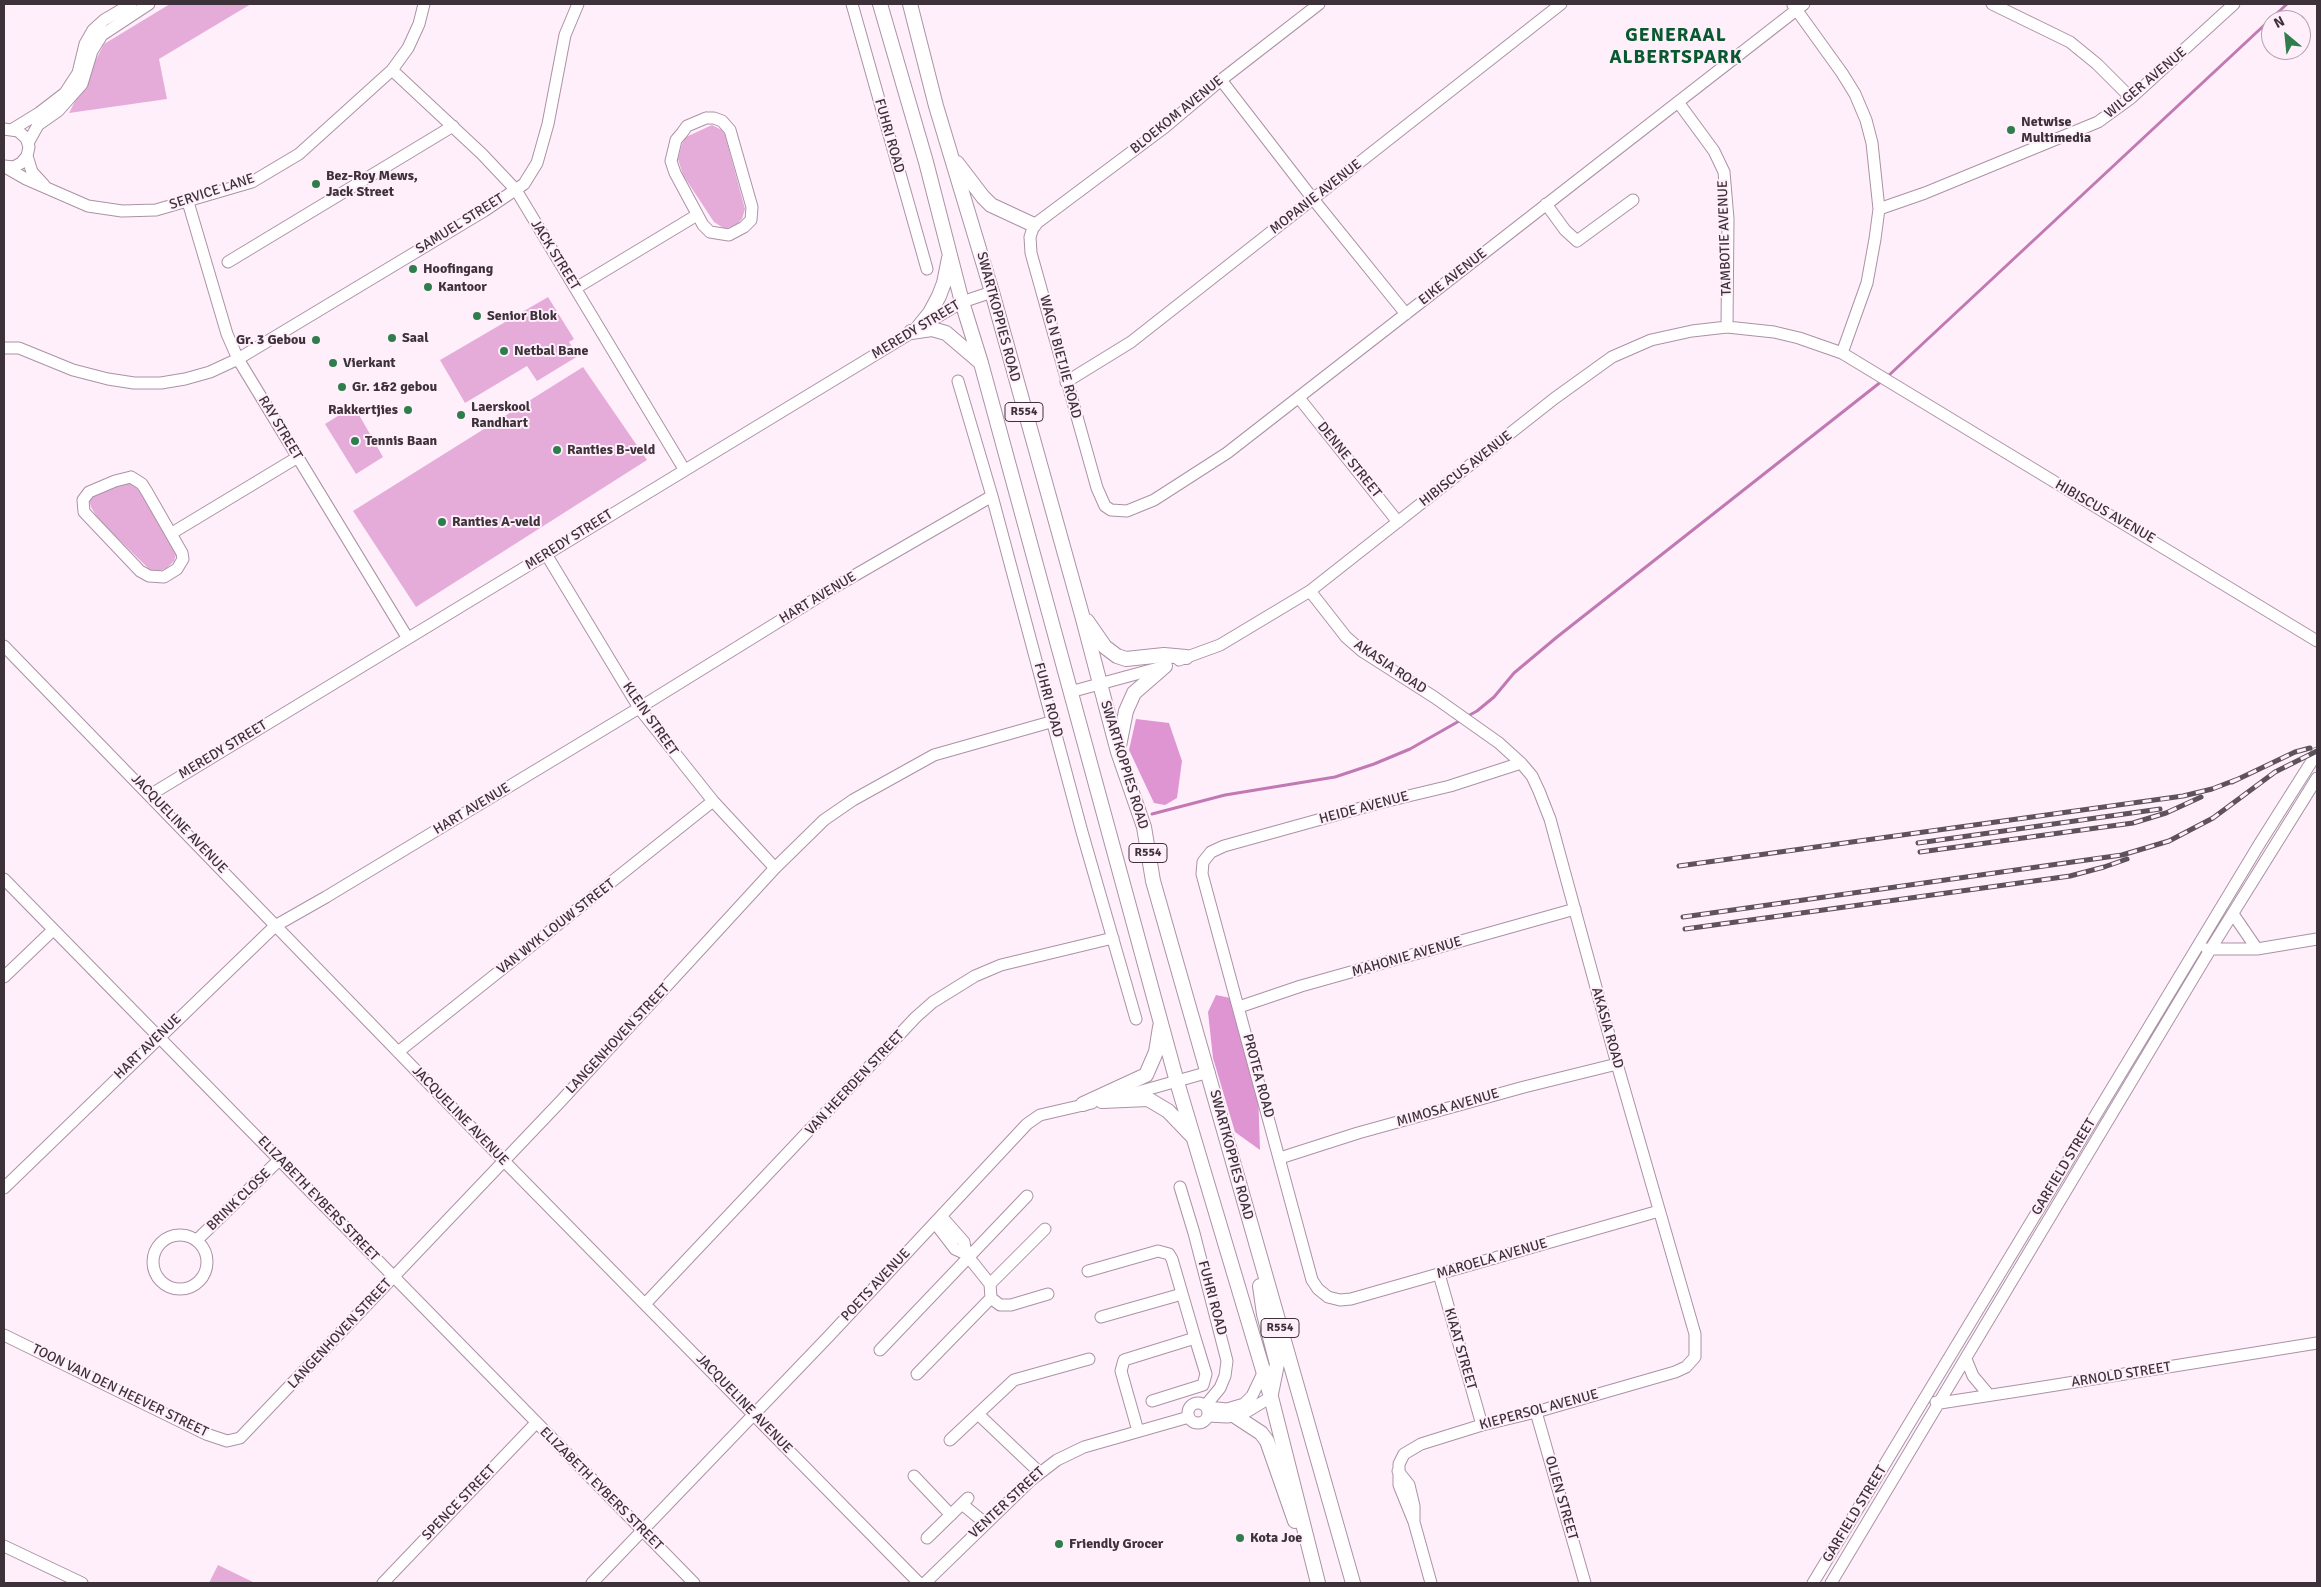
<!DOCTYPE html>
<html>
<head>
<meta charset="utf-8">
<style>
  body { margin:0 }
  #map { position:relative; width:2321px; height:1587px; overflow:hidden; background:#ffeffb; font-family:Signika,sans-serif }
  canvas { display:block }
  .frame { position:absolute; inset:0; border:5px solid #3d323a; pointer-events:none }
  .north { position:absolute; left:2261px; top:10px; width:50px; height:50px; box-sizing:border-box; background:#ffeffb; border:1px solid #b1a3ae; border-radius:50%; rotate:332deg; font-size:14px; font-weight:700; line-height:20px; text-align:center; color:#3d323a }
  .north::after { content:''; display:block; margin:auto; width:18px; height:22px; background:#2f7d4d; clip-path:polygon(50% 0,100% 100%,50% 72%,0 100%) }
</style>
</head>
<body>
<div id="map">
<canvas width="2321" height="1587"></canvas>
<div class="frame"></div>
<div class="north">N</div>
</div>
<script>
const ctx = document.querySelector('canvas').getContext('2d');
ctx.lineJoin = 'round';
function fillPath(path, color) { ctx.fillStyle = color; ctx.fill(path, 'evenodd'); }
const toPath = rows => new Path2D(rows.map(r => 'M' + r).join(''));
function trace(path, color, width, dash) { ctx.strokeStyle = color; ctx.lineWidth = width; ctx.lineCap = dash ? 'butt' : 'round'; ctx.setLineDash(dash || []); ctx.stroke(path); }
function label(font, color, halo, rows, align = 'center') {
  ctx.font = font + ' Signika,sans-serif'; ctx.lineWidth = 4; ctx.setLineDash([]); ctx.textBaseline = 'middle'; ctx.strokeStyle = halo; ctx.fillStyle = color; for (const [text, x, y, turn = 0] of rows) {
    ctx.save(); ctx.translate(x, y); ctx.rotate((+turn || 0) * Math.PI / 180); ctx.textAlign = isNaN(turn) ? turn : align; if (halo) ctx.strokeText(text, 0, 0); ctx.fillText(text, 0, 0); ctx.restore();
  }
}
const green = toPath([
  [170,4,251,4,159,59,167,99,69,113,104,44],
  [712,125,722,130,725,135,745,209,742,219,737,224,725,229,714,222,683,175,678,159,682,144,686,137],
  [548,297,574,339,569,342,578,356,537,381,527,366,465,403,440,360],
  [583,367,647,460,416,607,353,511],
  [354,406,383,457,356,474,325,424],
  [126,481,133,484,142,494,174,549,176,555,174,561,166,569,154,572,148,568,98,519,91,507,89,500,92,495],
  [218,1565,255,1583,209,1583]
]);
const forest = toPath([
  [1136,719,1169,723,1182,761,1177,798,1165,805,1154,803,1129,750],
  [1216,995,1235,999,1258,1090,1260,1150,1235,1132,1213,1058,1208,1012]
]);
const stream = toPath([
  [1887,377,2287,4],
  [1466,717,1477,711,1494,697,1514,673,1557,637,1882,381],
  [1152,814,1225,795,1335,777,1374,764,1410,749,1461,720]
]);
const minor = toPath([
  [852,4,927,269],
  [1319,4,1221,80,1165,127,1034,225,1030,237,1031,253,1097,488,1105,506,1111,510,1127,511,1154,500,1227,453,1804,4],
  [1992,4,2070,42,2097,64,2131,98],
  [1793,5,1842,73,1855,94,1866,120,1872,143,1879,209,1875,239,1867,283,1842,353],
  [392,70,482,154,516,190,684,469],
  [1221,80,1313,199,1406,314],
  [1678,102,1714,151,1724,172,1728,219,1727,327],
  [706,118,714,118,722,121,730,130,752,207,751,220,744,227,729,235,710,232,703,225,675,173,671,161,676,140,682,133,687,126,706,118],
  [4,129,18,131,26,138,29,147,27,156,21,163,14,167,4,166],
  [13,129,39,113,65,93,78,73,85,44,93,30,104,20,131,4],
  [28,143,38,125,58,111,82,84,92,51,102,35,149,4],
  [27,156,32,172,44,185],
  [5,167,26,179,88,206,122,211,156,210,252,182,299,154,392,70,408,48,419,24,424,4],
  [188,202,227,334,238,359,407,637],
  [1546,204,1565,230,1577,241,1633,200],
  [1879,209,1925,193,2098,122,2131,98,2234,4],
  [228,262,453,126],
  [576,288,697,215],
  [4,348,19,348,73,370,108,379,134,383,161,383,185,379,210,372,238,359,484,211,524,184,537,163,548,124,565,35,578,4],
  [958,381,992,496,1082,832,1136,1019],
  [1066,382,1131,342,1561,4],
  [1299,398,1398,522],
  [131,477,142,484,147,492,182,553,183,559,177,569,164,577,149,576,140,571,84,512,83,500,89,492,115,481,131,477],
  [172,533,298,457],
  [546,554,639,708,713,801,775,868],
  [1310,591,1346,637,1362,651,1434,697,1499,743,1521,763,1532,776,1539,791,1550,819,1617,1064,1695,1334,1695,1357,1686,1367,1675,1372,1536,1412,1482,1425,1421,1444,1404,1454,1399,1464,1399,1485,1414,1522,1431,1583],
  [4,646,503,1160,919,1583],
  [1179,660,1220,645,1310,591,1555,398,1612,357,1651,340,1692,331,1727,327,1774,332,1799,338,1842,353,2317,641],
  [1070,692,1162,667],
  [1521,763,1450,786,1379,803,1224,846,1211,852,1203,862,1202,874,1312,1280,1318,1289,1328,1297,1340,1300,1351,1299,1659,1211],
  [150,795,962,302,992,292],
  [4,879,694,1583],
  [2233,914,2257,949],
  [2207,949,2257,949,2317,939],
  [4,977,53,930],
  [1239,1007,1301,986,1575,909],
  [398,1052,713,801],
  [1124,1096,1209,1072],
  [1280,1158,1358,1133,1524,1087,1617,1064],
  [1180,1187,1194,1233,1227,1361,1225,1376,1220,1388,1206,1405],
  [4,1188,275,926,326,897,639,708,833,588,992,496],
  [935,1223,955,1249,966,1254],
  '153 1262a27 27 0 1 1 54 0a27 27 0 1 1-54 0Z',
  [197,1240,280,1159],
  [1088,1271,1158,1251,1169,1254,1172,1259,1195,1338,1124,1360,1121,1371,1138,1431],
  [1439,1274,1482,1425],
  [990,1284,1045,1229],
  [991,1298,1000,1305,1011,1305,1048,1294],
  [645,1304,916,1017,933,1002,975,976,1001,965,1113,938],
  [1101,1317,1182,1294],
  [4,1335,206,1434,227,1441,240,1438,560,1102,775,868,824,820,853,800,934,755,1054,721],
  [880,1350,1027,1196],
  [1966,1359,1973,1376,1989,1395],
  [917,1374,991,1298,990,1284,966,1254,964,1242,941,1216],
  [1152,1401,1203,1385,1206,1374,1195,1338],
  [1936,1402,1940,1403,2031,1389,2317,1343],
  '1188 1413a10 10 0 1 1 20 0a10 10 0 1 1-20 0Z',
  [1207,1407,1227,1409,1244,1404,1252,1396,1263,1373],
  [1536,1412,1585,1583],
  [978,1414,1039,1472],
  [1208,1416,1227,1417,1243,1414,1271,1397],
  [950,1440,1014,1380,1089,1359],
  [1398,1471,1409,1485,1414,1506,1414,1520],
  [914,1476,951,1515],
  [962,1504,985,1523],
  [927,1538,968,1498],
  [4,1546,82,1583],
  [383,1583,536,1423],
  [592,1583,829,1336,1027,1124,1040,1115,1092,1103],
  [925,1583,1031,1480,1057,1460,1084,1447,1189,1417],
  [1813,1583,2260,843,2317,753],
  [1831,1583,2210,950,2317,778]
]);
const major = toPath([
  [880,4,926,162,962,302,981,363,1177,1082,1271,1397,1318,1583],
  [910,4,936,106,992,292,1082,615,1118,752,1144,827,1153,881,1353,1583],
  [957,163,983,197,991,205,1034,225],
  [917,329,930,313,939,296,944,283,949,258],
  [911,332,932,329,946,333,980,362],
  [1087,621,1105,647,1117,656,1126,659,1164,655,1186,657],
  [1119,746,1126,711,1134,693,1165,666],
  [1102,1101,1148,1099,1168,1111,1193,1137],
  [1083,1104,1146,1075,1156,1052,1160,1027],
  [1260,1286,1264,1314,1277,1364,1271,1394],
  [1235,1416,1261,1433,1267,1441,1295,1521]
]);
const rail = toPath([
  [2232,782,2295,752,2310,748],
  [1918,843,2160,809],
  [1920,852,2133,823,2166,813,2201,797],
  [1679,866,2183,796,2212,789,2238,779],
  [1683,917,2122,855,2169,841,2213,818,2275,772,2317,751],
  [1685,929,2070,876,2104,867,2127,859]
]);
const markers = [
  [2011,130,5,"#2f7d4d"],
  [316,184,5,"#2f7d4d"],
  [413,269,5,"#2f7d4d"],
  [428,287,5,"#2f7d4d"],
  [477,316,5,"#2f7d4d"],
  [392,338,5,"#2f7d4d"],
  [316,340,5,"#2f7d4d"],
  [504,351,5,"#2f7d4d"],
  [333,363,5,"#2f7d4d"],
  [342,387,5,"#2f7d4d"],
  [408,410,5,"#2f7d4d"],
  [461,415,5,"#2f7d4d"],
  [355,441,5,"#2f7d4d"],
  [557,450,5,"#2f7d4d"],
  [442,522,5,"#2f7d4d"],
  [1240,1538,5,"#2f7d4d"],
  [1059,1544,5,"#2f7d4d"]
];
const shields = [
  [1024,412,38],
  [1148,853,38],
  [1280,1328,38]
];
const shieldNames = [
  ["R554",1024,412],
  ["R554",1148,853],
  ["R554",1280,1328]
];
const streetNames = [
  ["WILGER AVENUE",2146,83,-40],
  ["BLOEKOM AVENUE",1177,115,-39],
  ["FUHRI ROAD",889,136,74],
  ["SERVICE LANE",212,192,-18],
  ["MOPANIE AVENUE",1316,197,-38],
  ["SAMUEL STREET",460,224,-32],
  ["TAMBOTIE AVENUE",1725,238,-92],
  ["JACK STREET",555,255,58],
  ["EIKE AVENUE",1453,277,-38],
  ["SWARTKOPPIES ROAD",998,317,75],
  ["MEREDY STREET",916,330,-31],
  ["WAG N BIETJIE ROAD",1060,357,75],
  ["RAY STREET",280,428,59],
  ["DENNE STREET",1349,460,51],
  ["HIBISCUS AVENUE",1466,469,-38],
  ["HIBISCUS AVENUE",2105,512,30],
  ["MEREDY STREET",569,540,-32],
  ["HART AVENUE",818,598,-31],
  ["AKASIA ROAD",1390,667,34],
  ["FUHRI ROAD",1048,700,75],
  ["KLEIN STREET",650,719,55],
  ["MEREDY STREET",223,750,-31],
  ["SWARTKOPPIES ROAD",1124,765,73],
  ["HEIDE AVENUE",1364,808,-15],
  ["HART AVENUE",472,809,-31],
  ["JACQUELINE AVENUE",179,824,46],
  ["VAN WYK LOUW STREET",556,927,-38],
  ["MAHONIE AVENUE",1407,957,-16],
  ["AKASIA ROAD",1607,1028,74],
  ["LANGENHOVEN STREET",618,1039,-47],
  ["HART AVENUE",148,1047,-44],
  ["PROTEA ROAD",1258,1076,75],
  ["VAN HEERDEN STREET",855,1083,-47],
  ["MIMOSA AVENUE",1448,1108,-16],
  ["JACQUELINE AVENUE",460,1116,46],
  ["SWARTKOPPIES ROAD",1231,1155,75],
  ["GARFIELD STREET",2064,1167,-59],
  ["ELIZABETH EYBERS STREET",318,1199,46],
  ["BRINK CLOSE",239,1200,-44],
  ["MAROELA AVENUE",1492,1259,-16],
  ["POETS AVENUE",876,1285,-47],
  ["FUHRI ROAD",1212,1298,75],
  ["LANGENHOVEN STREET",340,1334,-47],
  ["KIAAT STREET",1460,1349,74],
  ["ARNOLD STREET",2121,1375,-9],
  ["TOON VAN DEN HEEVER STREET",120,1391,26],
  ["JACQUELINE AVENUE",744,1404,46],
  ["KIEPERSOL AVENUE",1539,1410,-15],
  ["ELIZABETH EYBERS STREET",601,1489,45],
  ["OLIEN STREET",1561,1498,74],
  ["SPENCE STREET",459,1503,-46],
  ["VENTER STREET",1007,1503,-43],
  ["GARFIELD STREET",1855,1514,-59]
];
const poiNames = [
  ["Netwise",2021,122],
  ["Multimedia",2021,138],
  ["Bez-Roy Mews,",326,176],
  ["Jack Street",326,192],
  ["Hoofingang",423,269],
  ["Kantoor",438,287],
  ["Senior Blok",487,316],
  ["Saal",402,338],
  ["Gr. 3 Gebou",306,340,"right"],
  ["Netbal Bane",514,351],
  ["Vierkant",343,363],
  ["Gr. 1&2 gebou",352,387],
  ["Laerskool",471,407],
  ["Randhart",471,423],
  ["Rakkertjies",398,410,"right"],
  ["Tennis Baan",365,441],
  ["Ranties B-veld",567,450],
  ["Ranties A-veld",452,522],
  ["Kota Joe",1250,1538],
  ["Friendly Grocer",1069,1544]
];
const districtNames = [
  ["GENERAAL",1676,36],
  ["ALBERTSPARK",1676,58]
];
fillPath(green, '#e5acda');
fillPath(forest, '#df95d1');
trace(stream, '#c179b4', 3);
trace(minor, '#ab92a5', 13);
trace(major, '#ab92a5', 16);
trace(minor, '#fff', 11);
trace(major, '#fff', 14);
trace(rail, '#5f535b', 5);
trace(rail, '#ffeffb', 3, [9]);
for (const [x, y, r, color] of markers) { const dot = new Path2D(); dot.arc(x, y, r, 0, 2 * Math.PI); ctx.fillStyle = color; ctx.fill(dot); trace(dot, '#ffeffb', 2); }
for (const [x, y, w] of shields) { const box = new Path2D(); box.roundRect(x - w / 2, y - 9.5, w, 19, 4); ctx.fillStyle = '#ffeffb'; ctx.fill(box); trace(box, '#3d323a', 1); }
label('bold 12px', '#3d323a', null, shieldNames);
label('14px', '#3d323a', '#ffeffb', streetNames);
label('bold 14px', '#3d323a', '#ffeffb', poiNames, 'left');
ctx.letterSpacing = '1px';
label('bold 19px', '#08592f', '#ffeffb', districtNames);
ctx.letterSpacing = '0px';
</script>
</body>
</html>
